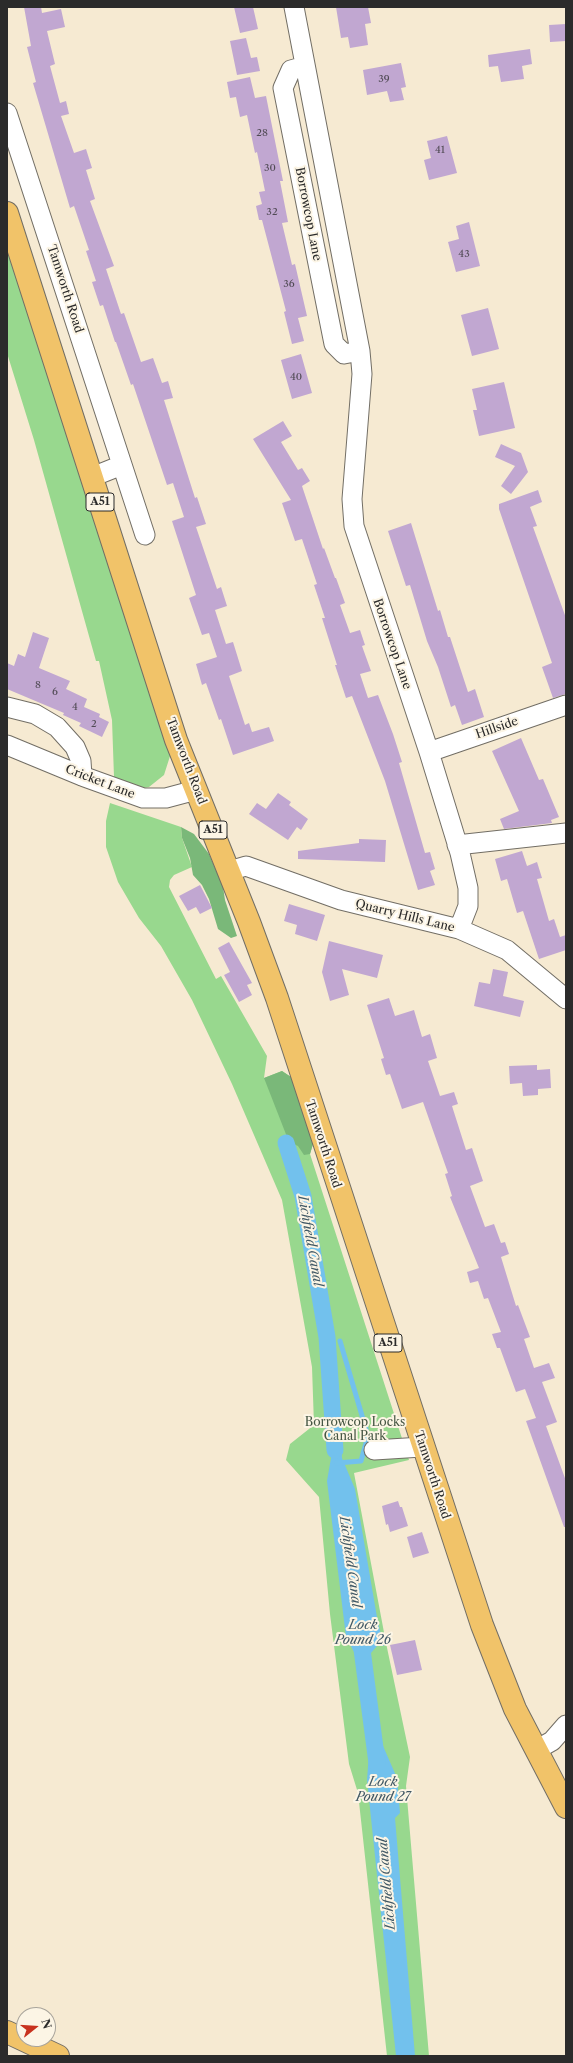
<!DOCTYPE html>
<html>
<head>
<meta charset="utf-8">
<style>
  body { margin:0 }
  #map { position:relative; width:573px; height:2063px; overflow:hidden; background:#f6ead2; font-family:"Libre Caslon Text",serif }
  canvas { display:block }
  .frame { position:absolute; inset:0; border:8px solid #2b2b2b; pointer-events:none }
  .north { position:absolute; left:16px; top:2007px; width:40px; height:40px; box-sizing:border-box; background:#fcf5e5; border:1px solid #a8a49b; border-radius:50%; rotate:73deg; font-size:11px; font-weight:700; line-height:16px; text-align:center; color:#2b2b2b }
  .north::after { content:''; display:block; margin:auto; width:14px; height:18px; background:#c8321e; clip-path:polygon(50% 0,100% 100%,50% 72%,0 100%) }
</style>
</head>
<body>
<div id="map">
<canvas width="573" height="2063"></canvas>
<div class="frame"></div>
<div class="north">N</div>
</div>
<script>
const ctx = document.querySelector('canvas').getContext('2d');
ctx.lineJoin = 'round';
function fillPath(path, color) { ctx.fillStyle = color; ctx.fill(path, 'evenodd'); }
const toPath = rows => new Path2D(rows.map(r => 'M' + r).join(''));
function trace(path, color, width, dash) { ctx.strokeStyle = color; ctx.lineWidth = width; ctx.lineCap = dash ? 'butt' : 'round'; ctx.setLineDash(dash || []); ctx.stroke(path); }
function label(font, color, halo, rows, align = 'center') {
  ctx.font = font + ' "Libre Caslon Text",serif'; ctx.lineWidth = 4; ctx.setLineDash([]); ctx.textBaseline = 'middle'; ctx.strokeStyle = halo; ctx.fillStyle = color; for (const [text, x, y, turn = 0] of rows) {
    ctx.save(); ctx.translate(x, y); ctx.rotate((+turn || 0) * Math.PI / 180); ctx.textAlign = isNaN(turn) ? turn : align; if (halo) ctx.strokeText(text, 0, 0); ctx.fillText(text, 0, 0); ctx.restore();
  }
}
const green = toPath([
  [7,238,171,753,164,775,149,787,144,788,114,777,112,720,99,661,96,661,34,440,7,353],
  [110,803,181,827,182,838,192,867,174,875,170,880,169,887,216,979,221,976,267,1056,264,1078,282,1071,291,1077,313,1144,310,1154,409,1460,354,1473,386,1643,410,1757,406,1786,429,2056,387,2056,358,1793,349,1764,330,1614,319,1497,286,1460,290,1444,314,1425,312,1367,282,1200,232,1084,192,1000,161,946,139,918,118,882,106,847,106,821]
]);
const forest = toPath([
  [181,827,194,834,209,854,223,887,225,900,237,936,231,938,218,929,209,899,202,885,193,875,190,858,182,838],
  [282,1071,291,1077,295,1085,313,1144,310,1154,304,1155,298,1146,289,1142,264,1078]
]);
const water = toPath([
  [329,1425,339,1426,342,1458,355,1489,378,1623,384,1646,377,1646,371,1653,370,1664,365,1665,361,1665,346,1637,327,1481,331,1458],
  [370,1739,380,1739,397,1778,400,1813,395,1818,415,2056,396,2056,367,1780]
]);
const stream = toPath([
  [337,1463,361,1461,368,1436,340,1341]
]);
const canal = toPath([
  [286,1143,303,1196,327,1337,335,1450],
  [361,1642,377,1763]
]);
const building = toPath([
  [24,7,41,7,42,13,61,9,65,27,47,31,55,64,50,66,60,103,66,101,69,114,61,116,74,153,86,149,92,168,86,170,95,199,90,201,114,266,106,269,121,314,124,313,141,362,153,358,162,383,168,381,173,398,164,400,195,498,197,497,206,524,196,527,217,589,221,587,227,606,215,610,226,644,233,642,242,671,229,676,245,725,249,723,252,732,269,727,274,741,233,755,221,719,219,720,206,683,202,685,196,664,217,657,209,633,202,635,189,598,196,595,172,521,184,517,173,483,167,485,133,384,131,385,116,342,115,342,103,305,100,306,92,282,96,281,86,251,89,250,74,206,70,208,33,83,36,82,27,47,31,46],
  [234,7,253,7,258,29,240,33],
  [336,7,368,7,371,23,365,24,368,45,350,48,348,37,341,38],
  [566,24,566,41,550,42,549,25],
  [246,38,251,58,257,57,260,71,237,75,230,41],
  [530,49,532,64,522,66,524,79,501,82,498,66,489,67,488,55],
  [401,63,406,87,401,88,404,100,390,102,387,91,367,95,363,70],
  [250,77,255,98,266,96,283,181,280,181,288,222,282,223,292,265,295,264,307,316,298,318,304,341,292,344,284,312,286,311,262,220,259,220,256,206,262,204,259,192,265,191,257,152,255,153,247,115,240,117,236,97,230,98,227,82],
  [447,136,457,173,429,180,424,160,431,158,427,141],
  [469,222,480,266,456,272,448,242,459,239,456,226],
  [488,308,499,349,472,356,461,315],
  [301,354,312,393,292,399,281,360],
  [504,382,515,428,479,436,473,410,477,410,472,389],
  [283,421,292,436,281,442,298,470,302,468,310,481,302,486,323,549,324,548,335,578,336,578,345,603,340,605,350,633,360,630,365,645,362,646,371,671,360,674,368,698,378,695,393,734,402,762,399,763,425,853,430,852,435,869,430,871,435,885,418,890,385,781,352,696,346,698,335,665,337,665,322,618,325,618,314,585,317,584,302,539,295,541,282,503,291,500,253,439],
  [501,444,521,453,528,472,511,494,501,486,515,466,495,457],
  [538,490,542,502,530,507,537,526,533,527,566,618,566,694,553,698,542,667,552,663,499,509,499,504],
  [411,523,438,611,440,610,448,637,450,637,468,692,475,689,484,717,462,725,455,705,451,707,438,667,427,641,410,585,406,586,388,531],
  [33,632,49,638,39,668,70,681,66,689,87,699,84,707,100,714,99,717,109,722,102,737,79,726,81,723,63,715,64,713,7,689,7,663,14,666,18,654,25,657],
  [521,738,539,780,543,779,559,817,551,820,552,823,504,829,500,819,519,811,492,751],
  [278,793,291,802,289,805,308,819,301,830,297,827,288,840,249,814,257,803,266,809],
  [359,839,386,840,385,862,298,859,298,851,359,843],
  [522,851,527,866,537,862,542,878,537,879,549,921,554,919,560,937,566,935,566,950,539,959,523,911,517,913,507,879,501,881,495,859],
  [200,885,212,908,200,914,196,907,188,911,179,896],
  [289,904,325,915,317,941,295,934,297,925,284,921],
  [329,941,383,955,377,978,342,969,349,995,330,1001,322,972],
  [229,942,252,983,247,985,252,995,239,1002,224,975,230,972,218,948],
  [493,969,508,972,503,996,524,1001,520,1017,474,1006,479,982,490,984],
  [389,998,395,1016,414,1010,422,1037,430,1034,437,1058,428,1061,440,1096,454,1092,458,1104,452,1106,466,1150,472,1148,483,1181,470,1186,485,1227,494,1224,501,1243,505,1242,509,1254,501,1257,516,1306,518,1305,530,1337,524,1339,534,1368,549,1363,555,1378,542,1382,557,1422,546,1426,566,1481,566,1527,564,1527,526,1421,536,1418,525,1389,516,1392,500,1348,497,1348,492,1334,501,1332,488,1298,484,1299,478,1281,470,1283,467,1272,479,1268,450,1197,452,1196,445,1174,448,1173,423,1102,402,1109,390,1074,386,1075,381,1059,384,1058,367,1005],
  [537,1065,537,1070,550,1069,551,1088,538,1089,538,1095,523,1096,522,1083,510,1084,509,1066],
  [398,1501,400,1507,402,1507,408,1526,390,1532,388,1524,386,1525,382,1506],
  [422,1532,429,1553,413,1558,407,1537],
  [415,1640,422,1670,397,1675,390,1645]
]);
const minor = toPath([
  [294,7,360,351,362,374,352,499,354,526,429,752,460,853,468,888,468,906,459,929],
  [305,66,291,70,283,88,334,344,344,354,360,351],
  [7,113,145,535],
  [92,477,122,465],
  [7,707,35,714,57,727,75,747,81,761,82,776],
  [7,745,82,776,143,798,166,798,196,790],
  [429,752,566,705],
  [457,845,566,833],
  [229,871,246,866,341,900,459,929,507,950,566,999],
  [374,1450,422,1447],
  [536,1750,552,1741,566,1725]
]);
const major = toPath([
  [7,213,176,740,249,922,277,998,482,1625,515,1709,566,1807]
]);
const highway = toPath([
  [7,2032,58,2056]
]);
const numberNames = [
  ["39",384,79],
  ["28",262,133],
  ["41",440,150],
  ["30",270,168],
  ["32",272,212],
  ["43",464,254],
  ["36",289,284],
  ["40",296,377],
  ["8",38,685],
  ["6",55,692],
  ["4",75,707],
  ["2",94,724]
];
const shields = [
  [100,502,28],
  [213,830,28],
  [388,1343,28]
];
const shieldNames = [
  ["A51",100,502],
  ["A51",213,830],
  ["A51",388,1343]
];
const streetNames = [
  ["Borrowcop Lane",308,214,79],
  ["Tamworth Road",65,289,72],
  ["Borrowcop Lane",392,644,71],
  ["Hillside",497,728,-19],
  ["Tamworth Road",186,761,69],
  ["Cricket Lane",100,782,21],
  ["Quarry Hills Lane",405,916,14],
  ["Tamworth Road",323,1144,72],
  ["Tamworth Road",432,1475,72]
];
const parkNames = [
  ["Borrowcop Locks",355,1423],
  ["Canal Park",355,1437]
];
const waterNames = [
  ["Lichfield Canal",310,1241,80],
  ["Lichfield Canal",350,1562,82],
  ["Lock",363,1625],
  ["Pound 26",363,1640],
  ["Lock",383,1782],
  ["Pound 27",383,1797],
  ["Lichfield Canal",387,1884,-95]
];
fillPath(green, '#98d88e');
fillPath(forest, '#7ab879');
fillPath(water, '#72c1ed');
trace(stream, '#72c1ed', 5);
trace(canal, '#72c1ed', 17);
fillPath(building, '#c1a7d1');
trace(minor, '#726e65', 21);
trace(major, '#726e65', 24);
trace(highway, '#726e65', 24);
trace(minor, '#fff', 19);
trace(major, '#f1c369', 22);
trace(highway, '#f1c369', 22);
label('10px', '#504a54', null, numberNames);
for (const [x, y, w] of shields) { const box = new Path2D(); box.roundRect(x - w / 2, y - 9, w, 18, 3); ctx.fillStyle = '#fcf5e5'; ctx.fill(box); trace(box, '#2b2b2b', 1); }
label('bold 11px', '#2b2b2b', null, shieldNames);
label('12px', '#2b2b2b', '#fcf5e5', streetNames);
label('12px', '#465644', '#fcf5e5', parkNames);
label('italic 13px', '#405865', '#fcf5e5', waterNames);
</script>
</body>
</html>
